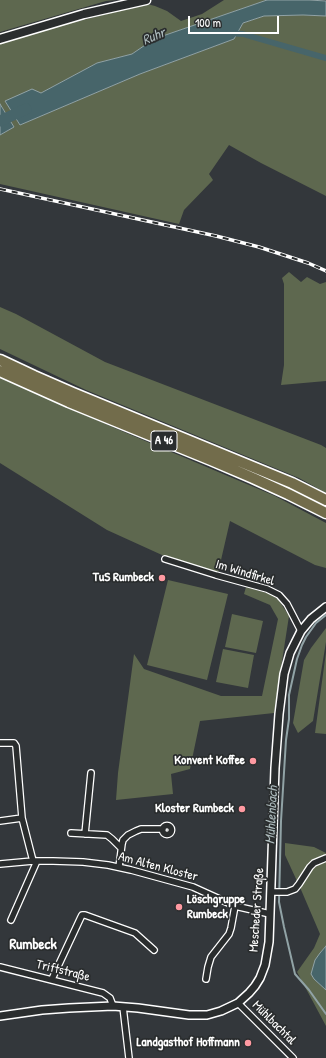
<!DOCTYPE html>
<html>
<head>
<meta charset="utf-8">
<style>
  body { margin:0 }
  #map { position:relative; width:326px; height:1058px; overflow:hidden; background:#33373b; font-family:"Patrick Hand",sans-serif }
  canvas { display:block }
  .scale { position:absolute; left:188px; top:16px; width:91px; height:18px; box-sizing:border-box; border:2px solid #fff; border-top:0; padding-left:5px; font-size:12px; line-height:14px; white-space:nowrap; color:#fff; -webkit-text-stroke:3px #2a2d2e; paint-order:stroke }
</style>
</head>
<body>
<div id="map">
<canvas width="326" height="1058"></canvas>
<div class="scale">100 m</div>
</div>
<script>
const ctx = document.querySelector('canvas').getContext('2d');
ctx.lineJoin = 'round';
function fillPath(path, color) { ctx.fillStyle = color; ctx.fill(path, 'evenodd'); }
const toPath = rows => new Path2D(rows.map(r => 'M' + r).join(''));
function trace(path, color, width, dash) { ctx.strokeStyle = color; ctx.lineWidth = width; ctx.lineCap = dash ? 'butt' : 'round'; ctx.setLineDash(dash || []); ctx.stroke(path); }
function label(font, color, halo, rows, align = 'center') {
  ctx.font = font + ' "Patrick Hand",sans-serif'; ctx.lineWidth = 3.5; ctx.setLineDash([]); ctx.textBaseline = 'middle'; ctx.strokeStyle = halo; ctx.fillStyle = color; for (const [text, x, y, turn = 0] of rows) {
    ctx.save(); ctx.translate(x, y); ctx.rotate((+turn || 0) * Math.PI / 180); ctx.textAlign = isNaN(turn) ? turn : align; if (halo) ctx.strokeText(text, 0, 0); ctx.fillText(text, 0, 0); ctx.restore();
  }
}
const green = toPath([
  [0,0,116,0,106,1,0,32],
  [224,0,277,0,267,0,154,39,132,54,97,63,41,93,5,101,20,125,140,74,234,39,243,23,264,16,303,15,326,16,326,196,261,163,229,145,209,174,213,180,184,210,179,224,0,184,0,135,14,127,0,104,0,43,67,24,147,4,155,6,167,11,181,21,202,14],
  [289,272,301,282,307,277,320,284,326,282,326,381,281,385,284,365,284,284,282,278],
  [0,307,16,314,105,362,321,445,326,448,326,493,299,478,86,390,0,349],
  [0,377,117,429,275,496,326,523,326,568,315,565,230,521,218,573,162,555,107,530,0,463],
  [168,580,228,594,207,680,147,665],
  [246,587,270,594,278,599,289,616,274,713,200,721,190,769,171,774,173,794,116,800,118,773,134,654,144,669,221,696,262,696,278,619,270,605,244,594],
  [232,614,263,621,256,653,225,647],
  [326,628,326,642,313,721,298,733,293,723,304,660,311,648],
  [223,649,254,655,248,688,216,682],
  [326,652,326,734,315,733],
  [285,843,314,847,326,853,326,946,320,953,314,979,326,990,326,1026,297,972,314,948,320,934,302,892,285,855]
]);
const water = toPath([
  [267,0,309,0,326,1,326,16,303,15,264,16,243,23,234,39,140,74,20,125,5,101,32,89,41,93,97,63,132,54,154,39,267,0],
  [0,104,14,127,0,135,0,104],
  [326,946,326,990,314,979,311,974,315,960,320,953,326,946]
]);
const stream = toPath([
  [326,615,316,623,306,637,302,645,297,659,289,695,289,719,286,740,281,821,279,902,284,927,295,974,309,990,326,1014]
]);
const canal = toPath([
  [229,33,243,34,253,37,326,58]
]);
const river = toPath([
  [0,121,26,109]
]);
const minor = toPath([
  [165,559,216,575,267,589,279,595,287,604,301,631],
  [0,743,14,743,16,746,22,818,33,861],
  [0,821,22,818],
  '162.5 830a4.5 4.5 0 1 1 9 0a4.5 4.5 0 1 1-9 0Z',
  [71,833,107,835,112,839,121,848],
  [85,834,91,773],
  [0,864,33,861,53,861,83,862,108,865,131,870,193,887,235,906,270,914],
  [119,867,122,844,123,840,128,835,136,831,141,829,163,829],
  [272,892,287,892,295,889,299,884,310,867,314,863,326,858],
  [11,920,37,861],
  [0,967,103,993,110,998,113,1006],
  [52,979,81,917,82,915,85,915,135,933,154,950],
  [206,979,208,967,211,957,229,934,231,928,235,906],
  [238,1003,293,1058],
  [123,1007,129,1058]
]);
const tertiary = toPath([
  [0,1016,42,1010,69,1008,113,1006,138,1008,189,1015,207,1015,221,1011,238,1003,249,993,255,986,260,978,265,965,269,942,275,768,279,714,284,674,290,653,301,631,311,619,326,607]
]);
const secondary = toPath([
  [0,39,84,14,146,0]
]);
const motorway = toPath([
  [0,360,34,376,73,393,292,483,326,500],
  [0,371,69,402,211,460,253,478,288,494,326,513]
]);
const rail = toPath([
  [0,189,216,236,259,247,308,263,326,271]
]);
const markers = [
  [162,578,4,"#ff9aa2"],
  [253,761,4,"#ff9aa2"],
  [242,809,4,"#ff9aa2"],
  [179,907,4,"#ff9aa2"],
  [248,1043,4,"#ff9aa2"]
];
const shields = [
  [164,441,26]
];
const shieldNames = [
  ["A 46",164,441]
];
const streetNames = [
  ["Im Windfirkel",245,573,17],
  ["Am Alten Kloster",158,867,15],
  ["Mescheder Straße",257,910,-86],
  ["Triftstraße",63,971,14],
  ["Mühlbachtal",274,1023,45]
];
const poiNames = [
  ["TuS Rumbeck",154,578],
  ["Konvent Koffee",245,761],
  ["Kloster Rumbeck",234,809],
  ["Löschgruppe",187,900,"left"],
  ["Rumbeck",187,915,"left"],
  ["Landgasthof Hoffmann",240,1043]
];
const waterNames = [
  ["Ruhr",154,37,-23],
  ["Mühlenbach",272,815,-87]
];
const quarterNames = [
  ["Rumbeck",33,945]
];
fillPath(green, '#5e684f');
fillPath(water, '#47656a');
trace(water, '#91a3a6', 1);
trace(stream, '#91a3a6', 2);
trace(canal, '#47656a', 6);
trace(river, '#47656a', 11);
trace(minor, '#fff', 8);
trace(tertiary, '#fff', 10);
trace(secondary, '#fff', 11);
trace(motorway, '#fff', 13);
trace(minor, '#2a2d2e', 5.5);
trace(tertiary, '#2a2d2e', 7);
trace(secondary, '#2a2d2e', 8);
trace(motorway, '#726c4b', 10);
trace(rail, '#fff', 3.5);
trace(rail, '#2a2d2e', 2, [6]);
for (const [x, y, r, color] of markers) { const dot = new Path2D(); dot.arc(x, y, r, 0, 2 * Math.PI); ctx.fillStyle = color; ctx.fill(dot); trace(dot, '#2a2d2e', 1.5); }
for (const [x, y, w] of shields) { const box = new Path2D(); box.roundRect(x - w / 2, y - 10, w, 20, 3); ctx.fillStyle = '#2a2d2e'; ctx.fill(box); trace(box, '#fff', 1); }
label('bold 12px', '#fff', null, shieldNames);
label('13px', '#fff', '#2a2d2e', streetNames);
label('bold 13px', '#fff', '#2a2d2e', poiNames, 'right');
label('italic 14px', '#acbabc', '#2a2d2e', waterNames);
label('bold 15px', '#fff', '#2a2d2e', quarterNames);
</script>
</body>
</html>
